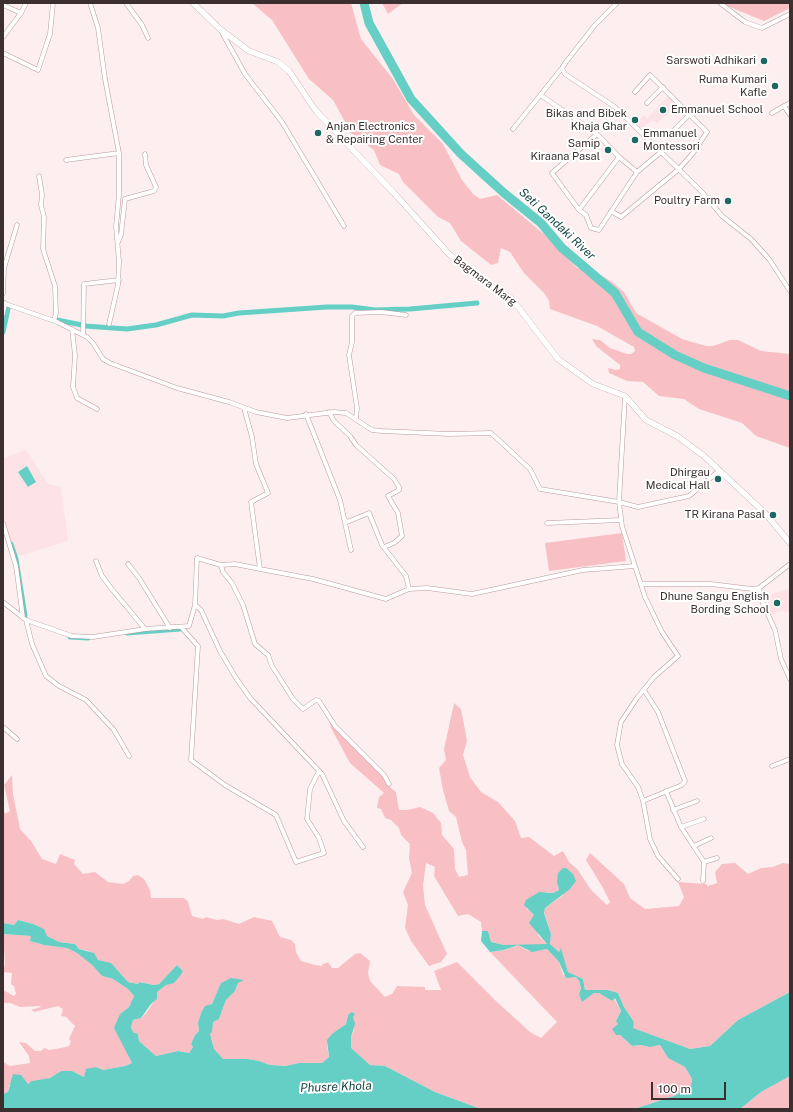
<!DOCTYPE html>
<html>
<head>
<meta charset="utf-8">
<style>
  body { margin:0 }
  #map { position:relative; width:793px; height:1112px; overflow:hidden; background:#fdeff0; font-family:"Public Sans",sans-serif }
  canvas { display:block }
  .frame { position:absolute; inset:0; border:4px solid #3c2f30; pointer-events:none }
  .scale { position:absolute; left:651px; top:1082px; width:75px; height:18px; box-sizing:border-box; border:2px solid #3c2f30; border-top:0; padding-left:5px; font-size:12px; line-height:14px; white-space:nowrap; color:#3c2f30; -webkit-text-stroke:3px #fff; paint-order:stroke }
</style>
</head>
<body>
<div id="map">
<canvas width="793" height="1112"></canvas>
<div class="frame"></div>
<div class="scale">100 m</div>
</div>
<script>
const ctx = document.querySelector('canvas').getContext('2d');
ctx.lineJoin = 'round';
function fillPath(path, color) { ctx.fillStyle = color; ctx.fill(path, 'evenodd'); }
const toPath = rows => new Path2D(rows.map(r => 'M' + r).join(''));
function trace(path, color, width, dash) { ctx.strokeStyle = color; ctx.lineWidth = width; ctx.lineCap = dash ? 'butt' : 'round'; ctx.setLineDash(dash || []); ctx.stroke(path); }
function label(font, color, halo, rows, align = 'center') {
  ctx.font = font + ' "Public Sans",sans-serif'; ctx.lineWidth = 4; ctx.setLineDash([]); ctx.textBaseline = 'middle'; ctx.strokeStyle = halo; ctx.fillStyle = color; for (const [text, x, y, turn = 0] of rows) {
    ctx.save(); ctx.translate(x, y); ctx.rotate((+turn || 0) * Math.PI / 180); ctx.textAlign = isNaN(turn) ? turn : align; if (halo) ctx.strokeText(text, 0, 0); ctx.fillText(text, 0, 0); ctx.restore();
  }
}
const built = toPath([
  [668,96,677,105,657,123,652,120,642,129,636,123,644,115,647,118],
  [26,449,48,484,61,487,68,541,16,557,3,519,3,459],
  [788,589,790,592,790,611,785,613,783,610,770,616,762,597]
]);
const green = toPath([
  [252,3,351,3,361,39,393,79,414,115,443,144,462,180,473,194,480,199,497,195,545,235,577,268,600,275,611,281,624,292,636,313,682,339,706,346,713,346,730,340,738,340,761,351,790,354,790,448,756,436,742,423,699,409,684,399,659,396,643,382,627,381,609,373,608,368,616,370,620,369,620,365,596,346,592,339,600,340,610,348,627,354,631,354,635,351,634,347,597,326,550,309,549,301,545,294,524,273,510,252,501,248,498,263,491,265,461,241,450,223,438,217,403,182,399,174,380,165,374,150,351,133,333,100,309,79,272,20],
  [382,3,403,3,388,14],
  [720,3,790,3,790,8,764,21],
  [622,533,626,561,549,571,545,543],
  [454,703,461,709,467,741,463,755,470,777,481,792,498,802,515,821,521,838,529,837,554,856,563,851,569,862,578,870,591,890,607,905,610,902,603,888,586,860,590,853,624,884,630,898,645,909,679,906,684,897,678,882,706,884,708,886,717,883,715,872,722,864,735,863,748,874,761,868,773,867,783,863,790,864,790,992,738,1020,710,1046,690,1049,632,1028,634,1022,624,1007,618,993,608,990,585,990,583,979,568,972,561,949,559,952,550,944,551,934,544,912,545,908,563,895,557,882,559,890,553,893,546,892,526,908,534,915,538,935,548,945,504,945,491,942,488,931,482,931,481,922,468,914,458,916,434,876,435,867,426,863,423,885,425,905,447,954,441,962,429,966,411,941,405,928,408,905,403,892,412,873,409,858,410,844,401,835,399,828,391,820,385,818,381,809,377,808,379,797,384,793,350,763,331,728,329,719,382,775,386,784,396,792,399,810,407,810,420,807,433,813,441,823,442,835,454,849,455,869,459,877,468,875,466,850,462,842,456,817,449,811,443,790,439,768,446,760,444,749],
  [12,775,13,794,20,829,31,841,42,859,56,864,60,854,75,860,74,864,83,874,95,872,108,882,123,884,129,881,133,876,138,875,144,879,150,890,151,898,184,898,188,902,192,916,203,919,206,917,217,920,223,919,239,924,254,917,272,921,280,937,291,940,295,944,296,952,301,961,315,965,322,966,323,963,324,964,328,962,332,968,338,968,355,954,360,953,370,961,368,973,370,981,385,997,392,994,397,986,425,987,425,990,441,990,434,971,457,962,497,1002,530,1032,541,1038,557,1022,490,952,505,950,518,945,528,951,536,951,547,949,559,962,563,975,576,977,579,981,581,988,579,994,588,997,594,993,599,993,612,1001,614,998,621,1011,616,1021,618,1024,616,1035,620,1035,632,1046,640,1045,650,1047,660,1045,668,1058,685,1067,692,1079,691,1086,674,1096,634,1109,481,1109,435,1092,385,1066,370,1065,350,1048,351,1037,354,1030,353,1017,348,1015,346,1024,333,1033,327,1045,329,1057,322,1063,299,1063,285,1066,270,1065,259,1061,248,1059,223,1060,214,1049,210,1034,213,1021,219,1019,226,1000,235,991,238,983,220,987,212,1004,201,1013,198,1023,199,1031,195,1035,191,1044,193,1047,189,1053,178,1051,156,1056,139,1041,138,1034,133,1032,131,1027,133,1020,141,1018,146,1013,155,1000,157,992,183,971,177,965,159,984,154,985,139,982,138,984,128,982,111,964,98,960,89,951,79,949,75,944,59,942,47,936,33,924,18,920,14,925,3,923,3,808,5,814,10,811,4,785],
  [3,934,32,936,30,941,44,945,67,948,77,953,92,965,102,976,113,979,128,989,134,996,129,1007,120,1014,122,1042,132,1063,125,1066,103,1070,96,1067,84,1077,72,1071,61,1071,50,1078,28,1084,9,1085,8,1092,3,1094,3,1062,10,1066,30,1063,29,1056,19,1042,26,1043,35,1051,41,1051,44,1048,49,1050,61,1048,69,1046,71,1041,69,1039,75,1026,66,1017,61,1016,63,1009,58,1006,34,1012,31,1010,41,1007,40,1006,20,1007,10,1003,3,1003,3,990,14,996,16,994,14,986,11,984,12,973,3,972,5,964],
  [790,1076,790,1109,740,1109,761,1092]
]);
const water = toPath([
  [27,466,36,482,28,487,18,472],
  [563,868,566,868,573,874,576,881,570,889,545,908,544,913,551,934,550,944,559,952,561,948,568,972,583,979,585,990,608,990,618,993,624,1007,634,1022,633,1028,690,1049,710,1046,738,1020,790,992,790,1076,761,1092,740,1109,634,1109,674,1096,691,1086,692,1079,685,1067,668,1058,660,1045,650,1047,640,1045,632,1046,620,1035,616,1035,612,1029,618,1024,616,1021,621,1011,615,998,612,1001,599,993,594,993,582,1002,579,994,581,988,579,981,576,977,566,978,559,962,547,949,532,952,518,945,504,950,490,952,481,941,482,931,488,931,491,942,504,945,547,944,529,923,534,915,524,905,526,900,539,892,553,893,559,890,557,882,558,873],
  [18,920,33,924,44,929,47,936,59,942,75,944,79,949,94,953,98,960,111,963,128,982,138,984,139,982,154,985,159,984,177,965,183,971,180,976,174,983,166,985,157,992,157,999,151,1004,141,1018,133,1020,131,1027,133,1032,138,1034,139,1041,156,1056,178,1051,189,1053,193,1047,191,1044,195,1035,199,1031,198,1023,201,1013,205,1006,212,1004,221,983,231,978,244,980,238,983,235,991,226,1000,219,1019,213,1022,212,1032,210,1034,214,1049,223,1059,248,1059,259,1061,270,1065,285,1066,299,1063,322,1063,329,1057,327,1040,333,1033,346,1024,348,1015,352,1012,355,1014,353,1017,355,1024,351,1037,351,1048,370,1065,385,1066,435,1092,481,1109,3,1109,3,1094,8,1092,13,1074,21,1075,28,1084,32,1081,50,1078,61,1071,72,1071,84,1077,86,1069,96,1067,103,1070,125,1066,132,1063,114,1028,120,1014,129,1007,134,996,128,989,113,979,102,976,92,965,77,953,67,948,44,945,30,941,31,936,3,934,3,923,14,925]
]);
const canal = toPath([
  [57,320,82,325],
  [85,326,127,329,156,325,192,315,223,316,239,313,327,307,352,307,375,310,410,309,477,303],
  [3,332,8,309],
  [11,544,16,559,25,616],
  [127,633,180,629],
  [70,637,88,638]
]);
const river = toPath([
  [364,3,369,23,411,99,461,154,504,193,541,223,562,248,615,293,638,332,675,355,704,368,790,396]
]);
const street = toPath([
  [90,3,98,28,105,79,119,153,119,194,116,227,119,261,118,285,109,324],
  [126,3,142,25,148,38],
  [617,3,595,25,566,62,562,68,565,74,615,107,702,192,722,216,751,239,769,259,790,291],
  [720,3,745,22,762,28,790,14],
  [3,5,21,13,26,3],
  [220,29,245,74,282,122,344,226],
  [3,37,21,13],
  [3,53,38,70,50,34,53,3],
  [542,96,597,134,552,173,579,210,586,215,591,228,599,230,637,172,661,152],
  [647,103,663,87],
  [790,103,784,106,790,115],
  [772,113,784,106],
  [513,129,562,68],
  [675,129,689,115],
  [619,157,637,172],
  [66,160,119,153],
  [39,176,42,195,41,205,44,217,43,249,55,286,56,313,54,321],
  [579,210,619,157,597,134],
  [611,211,621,217,679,169,693,153,707,132,650,75,635,92],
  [118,242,121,235,125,199,154,191,156,187,146,165,145,154],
  [3,294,4,268,17,225],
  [3,303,57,322,87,337,93,343,103,359,110,363,177,388,229,402,256,412,287,418,334,412,346,413,372,430,382,431,449,434,491,433,530,469,540,489,619,502,638,507,689,496,720,470],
  [3,314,5,303],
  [72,329,75,355,73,387,77,398,97,409],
  [83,335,84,284,119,280],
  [625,396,619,502,622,526,645,597,662,632,678,656,654,677,637,698,621,722,617,745,622,764,638,787,643,801,650,839,658,856,678,879],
  [329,412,334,421,350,436,356,445,394,479,399,487,399,490,388,496,398,513,402,536,394,543,384,547],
  [306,414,340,500,351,550],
  [356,418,357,408,349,355,352,342,352,316,355,313,381,312,406,315],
  [3,523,16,566,23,618],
  [547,523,621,520],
  [96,561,102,576,111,588,145,629],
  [128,564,139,578,170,628],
  [221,565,223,572,232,583,243,605,255,644,268,655,272,666,293,699,303,709,316,700,319,701,335,726,384,775,389,784],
  [260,569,313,579,386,599,409,589,406,576,382,545,369,513,347,522,344,519],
  [641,584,711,584,752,589,759,588,790,564],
  [759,588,762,601,775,630,781,659,790,679],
  [409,589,427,588,472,594,583,570,635,566],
  [3,602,26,620,72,636,93,637,145,629,189,626,195,605,197,558,221,565,235,564,260,569,251,502,268,493,256,464,252,437,244,408],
  [195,605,201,610,220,651,236,678,251,699,322,774,344,821,363,847],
  [26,620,32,644,46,676,59,686,86,700,114,730,129,756],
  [181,627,198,646,191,760,225,785,276,815,296,862,324,853,319,838,307,819,310,789,319,771],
  [3,727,17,739],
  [772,766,790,759],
  [666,791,681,827,704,862,717,858],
  [643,801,682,785,685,781,658,712,644,690],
  [673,810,697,801],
  [681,827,704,819],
  [694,846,711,838],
  [703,881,704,862]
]);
const secondary = toPath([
  [193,3,220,29,249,51,278,62,289,71,316,111,394,193,448,253,471,273,512,299,558,359,593,384,625,396,646,420,677,436,704,456,765,513,790,543]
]);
const markers = [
  [764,61,4,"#1d6862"],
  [775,86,4,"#1d6862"],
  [663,110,4,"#1d6862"],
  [635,120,4,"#1d6862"],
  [318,133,4,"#1d6862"],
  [635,140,4,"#1d6862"],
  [608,150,4,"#1d6862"],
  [728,201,4,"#1d6862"],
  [718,479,4,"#1d6862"],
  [773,515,4,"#1d6862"],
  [777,603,4,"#1d6862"]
];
const poiNames = [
  ["Sarswoti Adhikari",756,61],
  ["Ruma Kumari",767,80],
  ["Kafle",767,93],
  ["Emmanuel School",671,110,"left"],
  ["Bikas and Bibek",627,114],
  ["Khaja Ghar",627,127],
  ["Anjan Electronics",326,127,"left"],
  ["& Repairing Center",326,140,"left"],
  ["Emmanuel",643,134,"left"],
  ["Montessori",643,147,"left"],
  ["Samip",600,144],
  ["Kiraana Pasal",600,157],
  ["Poultry Farm",720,201],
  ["Dhirgau",710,473],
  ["Medical Hall",710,486],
  ["TR Kirana Pasal",765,515],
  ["Dhune Sangu English",769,597],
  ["Bording School",769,610]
];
const streetNames = [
  ["Bagmara Marg",485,281,37]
];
const waterNames = [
  ["Seti Gandaki River",557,224,43],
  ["Phusre Khola",336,1087,-2]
];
fillPath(built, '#fde3e5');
fillPath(green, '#f8c0c4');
fillPath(water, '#65cfc5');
trace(canal, '#65cfc5', 5);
trace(river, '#65cfc5', 9);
trace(street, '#ba9a9c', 5);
trace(secondary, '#ba9a9c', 6);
trace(street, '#fff', 4);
trace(secondary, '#fff', 5.5);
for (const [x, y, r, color] of markers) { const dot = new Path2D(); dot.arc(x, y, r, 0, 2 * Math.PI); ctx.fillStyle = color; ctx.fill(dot); trace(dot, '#fff', 1.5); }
label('11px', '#3c2f30', '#fff', poiNames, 'right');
label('11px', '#3c2f30', '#fff', streetNames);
label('italic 12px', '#174743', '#fff', waterNames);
</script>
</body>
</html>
